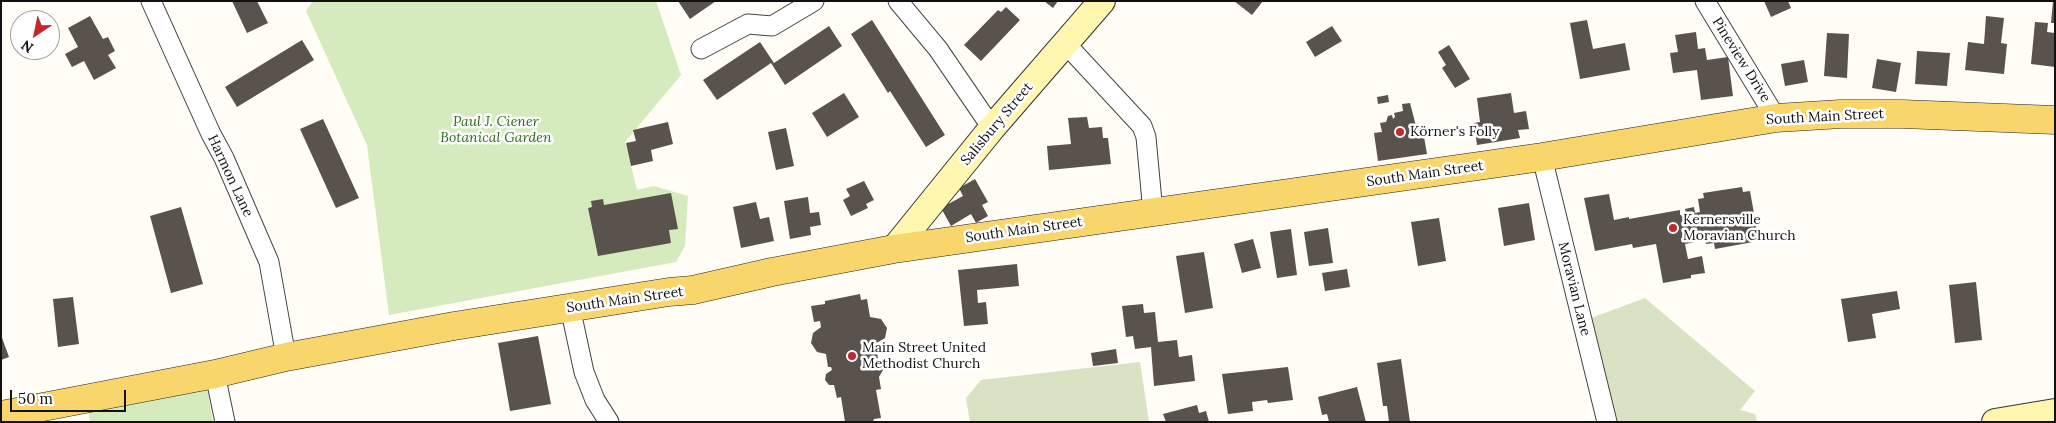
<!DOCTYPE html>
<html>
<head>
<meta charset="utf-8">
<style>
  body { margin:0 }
  #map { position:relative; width:2056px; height:423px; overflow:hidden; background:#fffdf5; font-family:Lora,serif }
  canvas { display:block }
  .frame { position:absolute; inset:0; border:2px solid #111; pointer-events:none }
  .north { position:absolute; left:10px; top:10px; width:50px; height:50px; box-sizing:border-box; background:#fff; border:1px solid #a0a0a0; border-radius:50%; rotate:214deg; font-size:14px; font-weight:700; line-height:20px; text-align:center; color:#111 }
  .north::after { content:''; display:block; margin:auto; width:18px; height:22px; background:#c4262e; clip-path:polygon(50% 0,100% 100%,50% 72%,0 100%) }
  .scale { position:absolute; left:10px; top:390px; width:116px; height:22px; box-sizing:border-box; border:2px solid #111; border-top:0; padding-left:6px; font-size:15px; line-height:18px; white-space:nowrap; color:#111; -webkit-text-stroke:4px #fff; paint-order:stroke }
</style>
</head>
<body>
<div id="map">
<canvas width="2056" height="423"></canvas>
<div class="frame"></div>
<div class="north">N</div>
<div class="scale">50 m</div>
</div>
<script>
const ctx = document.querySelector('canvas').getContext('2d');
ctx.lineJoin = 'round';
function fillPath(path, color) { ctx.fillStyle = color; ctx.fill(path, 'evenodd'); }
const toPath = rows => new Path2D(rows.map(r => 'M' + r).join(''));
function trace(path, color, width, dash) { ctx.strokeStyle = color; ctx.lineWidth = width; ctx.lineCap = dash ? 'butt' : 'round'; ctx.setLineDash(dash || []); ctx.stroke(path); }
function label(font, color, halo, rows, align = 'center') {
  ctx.font = font + ' Lora,serif'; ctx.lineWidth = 5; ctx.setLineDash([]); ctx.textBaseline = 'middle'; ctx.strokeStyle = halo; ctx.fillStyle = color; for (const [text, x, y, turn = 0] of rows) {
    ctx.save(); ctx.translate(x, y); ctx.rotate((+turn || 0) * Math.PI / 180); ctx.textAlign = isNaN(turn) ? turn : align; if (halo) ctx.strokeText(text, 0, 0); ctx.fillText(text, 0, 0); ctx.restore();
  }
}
const green = toPath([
  [313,1,656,1,681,75,625,142,637,190,654,186,688,196,685,246,676,262,389,315,367,145,306,11],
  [207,387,213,422,90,422,87,404]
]);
const cemetery = toPath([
  [1645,298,1755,391,1740,410,1755,414,1757,422,1617,422,1591,318],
  [1140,362,1149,422,970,422,966,398,981,380]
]);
const building = toPath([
  [232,1,257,1,268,23,247,33],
  [678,1,716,1,690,19],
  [1044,1,1058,1,1053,8],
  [1234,1,1263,1,1252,15],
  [1764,1,1788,1,1791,8,1771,17],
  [2053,1,2055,1,2055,23,2051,23],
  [1006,7,1020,20,981,61,964,45,998,10,1001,12],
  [90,16,103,39,108,37,115,51,108,55,116,68,94,80,84,61,72,67,65,54,78,47,68,28],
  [1986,16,2004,18,2001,43,2007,44,2004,74,1965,70,1968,42,1984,44],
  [872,20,945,135,926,147,890,91,888,93,851,34],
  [1587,20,1593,49,1625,43,1630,70,1580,79,1570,23],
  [2035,22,2048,23,2047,32,2055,33,2055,67,2031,64],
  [829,26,842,46,785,85,771,63,717,100,703,80,760,42,774,63],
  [1332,26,1342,41,1315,57,1306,42],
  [1696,32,1698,49,1705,48,1707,60,1728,57,1733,96,1701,100,1697,70,1673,73,1670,53,1678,52,1675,35],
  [1827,33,1849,34,1847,78,1824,76],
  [302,40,314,60,237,107,225,87],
  [1449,45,1470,79,1455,88,1442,68,1446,65,1438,52],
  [1917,51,1950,53,1947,86,1915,84],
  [1877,59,1901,63,1896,92,1872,88],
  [1804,60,1808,82,1785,86,1781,64],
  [844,93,859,117,827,137,812,113],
  [1511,93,1514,113,1526,111,1529,129,1518,130,1520,138,1477,145,1474,123,1480,122,1477,98],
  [1388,95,1389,102,1378,104,1377,97],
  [1410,103,1416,126,1422,125,1427,154,1378,161,1374,133,1382,132,1380,123,1386,122,1388,116,1392,115,1393,119,1395,117,1394,113,1403,111,1402,104],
  [1087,117,1089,128,1102,127,1103,138,1108,138,1111,164,1049,170,1047,146,1071,144,1068,118],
  [323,119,359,198,336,208,300,129],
  [668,122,673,144,651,150,653,161,631,166,626,143,636,141,633,130],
  [786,128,794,166,776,170,768,132],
  [975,179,988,202,982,205,988,216,976,223,971,214,951,226,941,208,963,196,959,188],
  [864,181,874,200,866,204,868,208,851,216,843,200,850,196,846,189],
  [1742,187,1743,192,1750,191,1758,236,1752,237,1753,242,1715,249,1714,243,1706,244,1705,240,1685,244,1688,259,1702,256,1705,273,1691,275,1691,278,1663,283,1656,244,1633,248,1632,244,1595,251,1584,198,1609,194,1614,220,1629,217,1629,219,1680,210,1680,215,1686,214,1685,209,1694,207,1695,213,1700,212,1698,199,1704,198,1703,193],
  [671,193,678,229,669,230,671,243,598,256,588,208,592,207,591,201,603,199,604,205],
  [808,197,810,213,819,212,821,225,810,227,811,235,790,239,784,201],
  [756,202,760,219,769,217,774,241,741,248,733,207],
  [1529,203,1535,240,1504,246,1498,208],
  [181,207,203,284,171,293,150,216],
  [1439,218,1446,261,1418,266,1411,222],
  [1328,228,1333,263,1309,266,1304,232],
  [1291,229,1297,275,1277,278,1270,232],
  [1253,239,1261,268,1242,273,1234,244],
  [1204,252,1213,308,1185,313,1176,256],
  [1017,264,1019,286,977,290,978,303,986,302,988,324,964,326,958,270],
  [1347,269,1350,287,1325,291,1322,273],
  [1976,282,1982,340,1955,343,1949,285],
  [1897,291,1900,309,1872,314,1876,338,1848,342,1841,299],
  [860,294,861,300,867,299,870,317,881,319,887,328,885,338,875,344,878,358,875,359,876,362,882,365,883,370,879,377,881,389,876,390,881,418,874,419,873,422,845,422,841,397,837,398,834,385,829,385,825,380,826,374,832,370,831,367,828,367,826,354,817,352,811,343,813,333,821,327,820,321,814,322,811,306,825,304,825,301],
  [73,297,79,344,58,347,53,299],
  [1143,304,1144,313,1155,312,1158,342,1177,340,1179,357,1192,355,1195,381,1154,386,1151,347,1135,349,1133,336,1126,337,1122,306],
  [1,335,9,357,1,360],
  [538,336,551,404,510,411,498,343],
  [1116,349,1118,363,1093,366,1091,353],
  [1401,359,1410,422,1389,422,1387,406,1383,406,1377,363],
  [1288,367,1293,400,1268,403,1267,400,1252,402,1253,411,1228,414,1222,374],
  [1357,387,1366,422,1329,422,1327,414,1322,415,1318,397],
  [1197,405,1199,413,1206,411,1209,422,1166,422,1163,414]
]);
const minor = toPath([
  [151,1,211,134,224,158,269,262,286,357],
  [898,1,938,49,992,128],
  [1705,1,1776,118],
  [1065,43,1142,126,1146,137,1153,213],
  [701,49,748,24,772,26,814,1],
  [1542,157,1607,422],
  [570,307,584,372,595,400,609,422],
  [215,374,225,422]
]);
const secondary = toPath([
  [894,249,992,128,1102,1],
  [1995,422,2055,412]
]);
const primary = toPath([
  [1,415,215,374,286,357,454,326,669,292,693,290,772,272,894,249,1542,157,1776,118,1841,114,1902,114,2055,120]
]);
const markers = [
  [1400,132,5,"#c4262e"],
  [1673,228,5,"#c4262e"],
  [852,356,5,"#c4262e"]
];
const streetNames = [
  ["Pineview Drive",1741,60,58],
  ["South Main Street",1825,117,-3],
  ["Salisbury Street",997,124,-50],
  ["South Main Street",1425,174,-8],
  ["Harmon Lane",230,176,65],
  ["South Main Street",1024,230,-8],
  ["Moravian Lane",1574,289,76],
  ["South Main Street",625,300,-8]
];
const parkNames = [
  ["Paul J. Ciener",496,122],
  ["Botanical Garden",496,138]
];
const poiNames = [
  ["Körner's Folly",1410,132],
  ["Kernersville",1683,220],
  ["Moravian Church",1683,236],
  ["Main Street United",862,348],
  ["Methodist Church",862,364]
];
fillPath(green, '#d5ebbd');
fillPath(cemetery, '#d9e3c4');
fillPath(building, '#5a524d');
trace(minor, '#444', 21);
trace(secondary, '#333', 28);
trace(primary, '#222', 29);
trace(minor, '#fff', 19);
trace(secondary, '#fff6b0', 26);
trace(primary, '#f9d66b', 28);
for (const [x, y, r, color] of markers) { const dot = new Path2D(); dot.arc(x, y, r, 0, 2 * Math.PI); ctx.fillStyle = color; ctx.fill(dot); trace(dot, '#fff', 2); }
label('14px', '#111', '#fff', streetNames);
label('italic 14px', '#2f6b1f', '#fff', parkNames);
label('14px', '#111', '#fff', poiNames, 'left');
</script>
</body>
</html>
